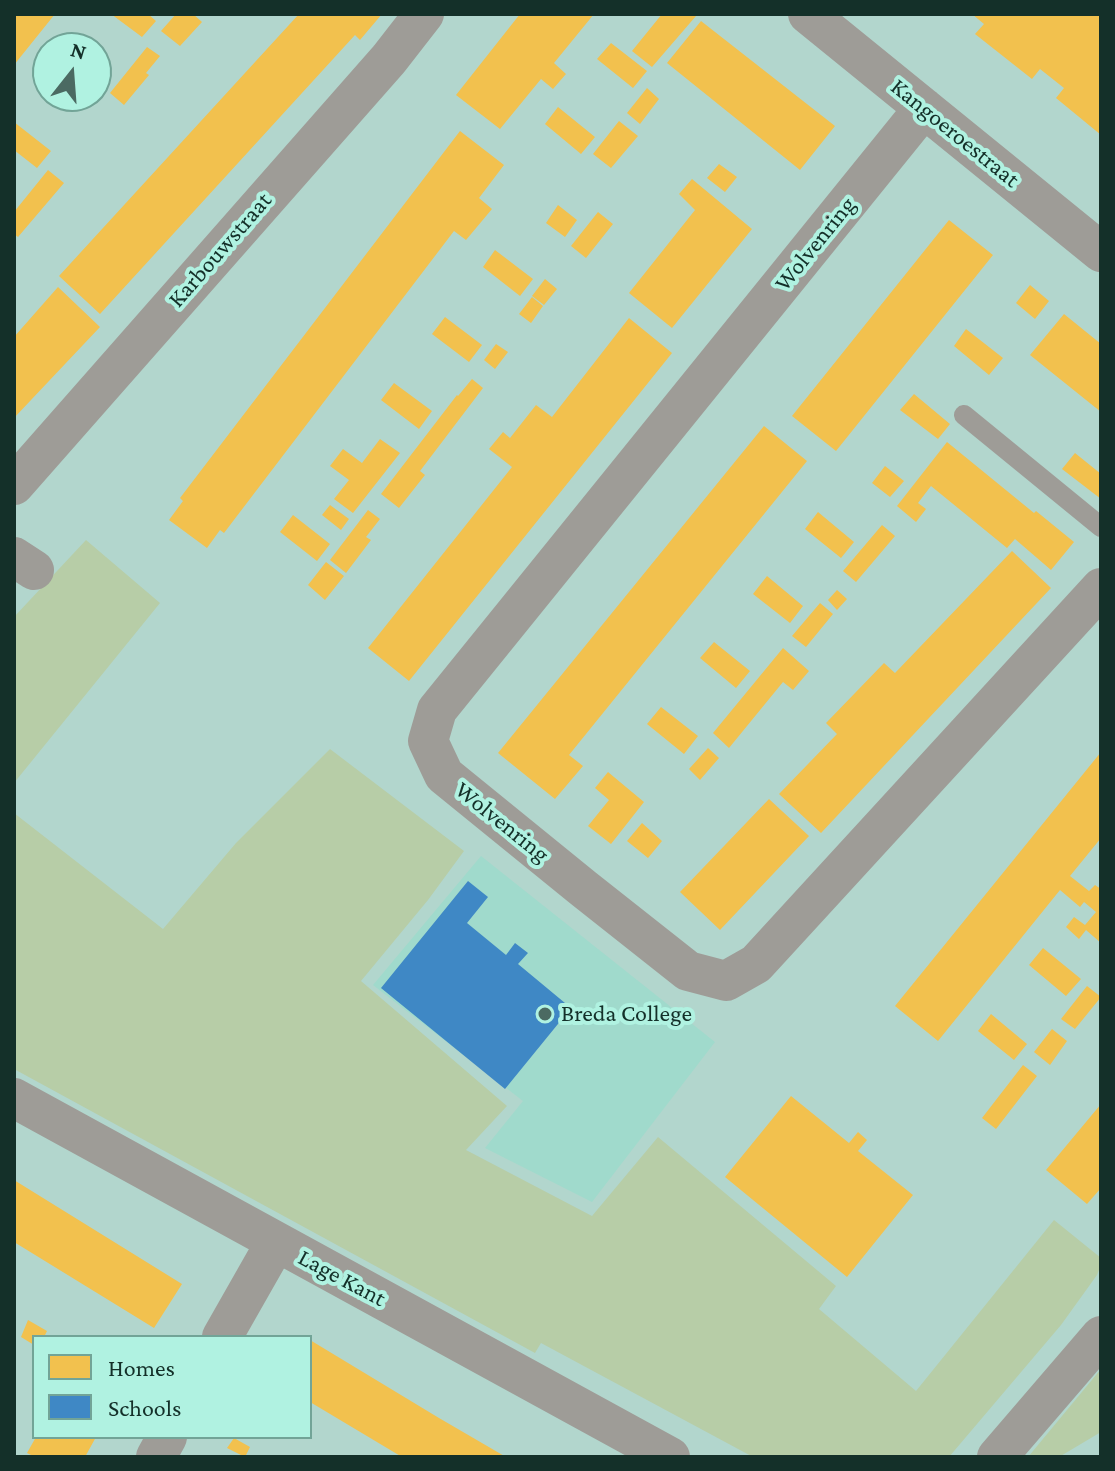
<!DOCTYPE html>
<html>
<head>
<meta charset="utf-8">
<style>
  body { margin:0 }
  #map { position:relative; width:1115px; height:1471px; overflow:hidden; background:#b2d6cd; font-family:"Crimson Pro",serif }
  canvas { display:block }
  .frame { position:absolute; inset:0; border:16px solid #143029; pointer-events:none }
  .legend { position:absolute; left:32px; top:1335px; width:280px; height:104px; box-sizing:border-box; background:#b0f2e1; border:2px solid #72a497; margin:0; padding:10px 14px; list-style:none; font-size:24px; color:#143029 }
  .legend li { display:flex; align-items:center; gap:16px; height:40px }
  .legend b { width:40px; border:2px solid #72a497 }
  .north { position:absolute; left:32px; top:32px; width:80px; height:80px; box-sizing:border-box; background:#b0f2e1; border:2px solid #72a497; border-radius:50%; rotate:17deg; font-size:22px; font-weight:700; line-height:32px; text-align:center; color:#143029 }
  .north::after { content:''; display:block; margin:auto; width:28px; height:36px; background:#4b6a62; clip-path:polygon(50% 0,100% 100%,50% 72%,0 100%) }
</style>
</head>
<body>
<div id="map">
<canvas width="1115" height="1471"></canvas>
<div class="frame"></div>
<ul class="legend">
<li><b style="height:22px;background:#f2c14e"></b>Homes</li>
<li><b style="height:22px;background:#3f88c5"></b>Schools</li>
</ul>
<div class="north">N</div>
</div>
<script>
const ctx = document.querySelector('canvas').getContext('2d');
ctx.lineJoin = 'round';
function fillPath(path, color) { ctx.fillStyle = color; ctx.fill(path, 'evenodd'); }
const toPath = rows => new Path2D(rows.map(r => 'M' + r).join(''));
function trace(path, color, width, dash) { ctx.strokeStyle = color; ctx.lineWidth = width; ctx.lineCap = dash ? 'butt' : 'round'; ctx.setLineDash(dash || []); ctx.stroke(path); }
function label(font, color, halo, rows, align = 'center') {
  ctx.font = font + ' "Crimson Pro",serif'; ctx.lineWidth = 8; ctx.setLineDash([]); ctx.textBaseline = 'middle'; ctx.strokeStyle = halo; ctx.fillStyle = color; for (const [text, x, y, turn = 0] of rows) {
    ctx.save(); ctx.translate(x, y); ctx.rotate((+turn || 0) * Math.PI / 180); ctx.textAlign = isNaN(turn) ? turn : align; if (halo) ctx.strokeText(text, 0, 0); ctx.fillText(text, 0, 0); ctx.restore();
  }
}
const built = toPath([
  [481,856,715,1042,592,1202,485,1148,523,1101,373,985]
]);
const green = toPath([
  [86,540,160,603,14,783,14,617],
  [330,749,464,851,428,900,361,981,507,1106,466,1150,592,1216,658,1137,836,1286,819,1309,916,1391,1054,1220,1101,1258,1101,1265,1097,1275,1061,1325,949,1457,753,1457,541,1343,535,1353,14,1069,14,813,163,929,236,843],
  [1101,1369,1101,1432,1059,1457,1028,1457]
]);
const homes = toPath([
  [14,14,55,14,14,65],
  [111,14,148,14,156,21,142,37],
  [176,14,193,14,202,22,180,46,161,31],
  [299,14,382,14,360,40,355,35,100,314,59,276],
  [520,14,594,14,554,63,566,74,553,89,541,79,500,129,456,95],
  [662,14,693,14,696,16,652,67,632,51],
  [972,14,1101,14,1101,135,1056,98,1064,88,1040,69,1032,79,975,34,984,24],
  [701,21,835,126,800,170,667,63],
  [611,43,647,71,633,88,597,59],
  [147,47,160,56,146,73,149,75,124,105,110,93],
  [647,88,659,99,640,124,627,113],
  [558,107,595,137,581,154,545,124],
  [619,121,638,136,611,168,593,154],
  [14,122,51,151,37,168,14,150],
  [460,131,504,165,479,198,492,209,466,240,454,231,224,533,220,530,207,548,169,520,183,501,180,498],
  [719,164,737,177,725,192,707,178],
  [48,170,64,183,18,237,14,234,14,212],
  [692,179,752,229,672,328,629,293,695,210,679,194],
  [558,205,577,220,565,237,546,223],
  [598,212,613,224,586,258,571,246],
  [949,220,993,255,836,451,792,416],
  [495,250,533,279,520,296,483,267],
  [545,279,557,289,544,305,532,296],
  [1030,285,1049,301,1035,319,1016,303],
  [58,287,100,327,14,418,14,337],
  [532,297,543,306,531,323,519,314],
  [1064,314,1101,344,1101,412,1030,355],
  [445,317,482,345,469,362,432,334],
  [629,318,672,353,409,681,368,648,512,467,489,449,503,432,510,438,536,405,552,417],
  [966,329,1003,358,989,375,954,346],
  [496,344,508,352,495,369,484,360],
  [472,379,483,388,420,471,425,475,399,508,381,494,457,395,458,396],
  [394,383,432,411,419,429,381,400],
  [914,394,950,424,938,439,900,410],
  [764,426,807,461,569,755,583,766,555,799,498,753],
  [380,439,400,453,353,513,334,499,349,480,330,466,343,449,362,463],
  [947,442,1034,513,1036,511,1074,542,1051,570,1015,539,1007,548,931,486,918,503,926,509,916,522,897,506],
  [1075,453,1101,474,1101,499,1062,469],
  [885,466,904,481,890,497,872,483],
  [330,505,349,519,341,530,322,515],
  [368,510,380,519,366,537,371,540,346,573,330,560],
  [818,512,854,542,841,558,805,529],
  [293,515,330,544,317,561,280,532],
  [882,525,895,536,856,582,843,571],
  [1012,551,1051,588,821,833,779,794,837,734,826,723,884,663,895,673],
  [326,562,344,576,325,600,308,585],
  [767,576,803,606,790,623,753,594],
  [837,590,847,599,837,610,828,600],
  [820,603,833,614,806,647,792,636],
  [714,642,750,671,736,688,700,658],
  [783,648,809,671,793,690,783,682,729,748,713,733],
  [661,707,698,736,684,754,647,724],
  [708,748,719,758,700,780,689,769],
  [1101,752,1101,838,1070,876,1089,891,1095,885,1101,889,1101,943,1086,930,1079,939,1066,927,1074,917,1085,925,1096,912,1084,902,1080,907,1060,890,938,1041,895,1006],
  [608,772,644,802,611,844,588,826,609,800,595,788],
  [769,799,809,836,720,930,680,892],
  [642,823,662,841,648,858,627,841],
  [1043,948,1081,979,1066,996,1029,965],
  [1087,986,1101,997,1075,1029,1061,1019],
  [991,1014,1027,1044,1014,1060,978,1031],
  [1052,1029,1067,1041,1050,1065,1034,1052],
  [1023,1065,1037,1076,996,1129,982,1118],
  [791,1096,849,1143,858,1132,867,1140,858,1151,913,1195,847,1277,725,1177],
  [1101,1104,1101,1188,1087,1204,1046,1170],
  [14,1180,182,1284,154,1328,14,1242],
  [28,1320,47,1331,44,1337,34,1337,34,1345,21,1337],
  [310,1340,439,1418,506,1457,402,1457,310,1402],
  [36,1437,96,1437,85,1457,35,1457,27,1453],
  [234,1438,250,1447,245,1457,227,1448]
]);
const schools = toPath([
  [468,881,488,897,467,923,506,955,515,943,528,953,518,964,571,1008,505,1089,381,988]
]);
const lane = toPath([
  [964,415,1101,527]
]);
const street = toPath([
  [808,14,1101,252],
  [924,108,437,710,428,741,444,775,583,888,688,971,726,981,756,964,1101,588],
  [14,485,389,59,424,14],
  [14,557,34,570],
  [14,1098,670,1457],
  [222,1337,276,1242],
  [156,1457,167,1437],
  [997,1457,1101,1336]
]);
const markers = [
  [545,1014,8,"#4b6a62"]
];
const streetNames = [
  ["Kangoeroestraat",955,133,39],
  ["Wolvenring",815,244,-51],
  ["Karbouwstraat",220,250,-49],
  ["Wolvenring",502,822,39],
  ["Lage Kant",342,1278,28]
];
const poiNames = [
  ["Breda College",561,1014]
];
fillPath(built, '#a0dacc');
fillPath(green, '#b7cda7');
fillPath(homes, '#f2c14e');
fillPath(schools, '#3f88c5');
trace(lane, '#9e9c97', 20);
trace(street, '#9e9c97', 40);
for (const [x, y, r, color] of markers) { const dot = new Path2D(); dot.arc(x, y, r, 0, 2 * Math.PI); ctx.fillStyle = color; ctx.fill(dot); trace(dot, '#b0f2e1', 3); }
label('24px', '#143029', '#b0f2e1', streetNames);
label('24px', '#143029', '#b0f2e1', poiNames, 'left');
</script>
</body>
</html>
